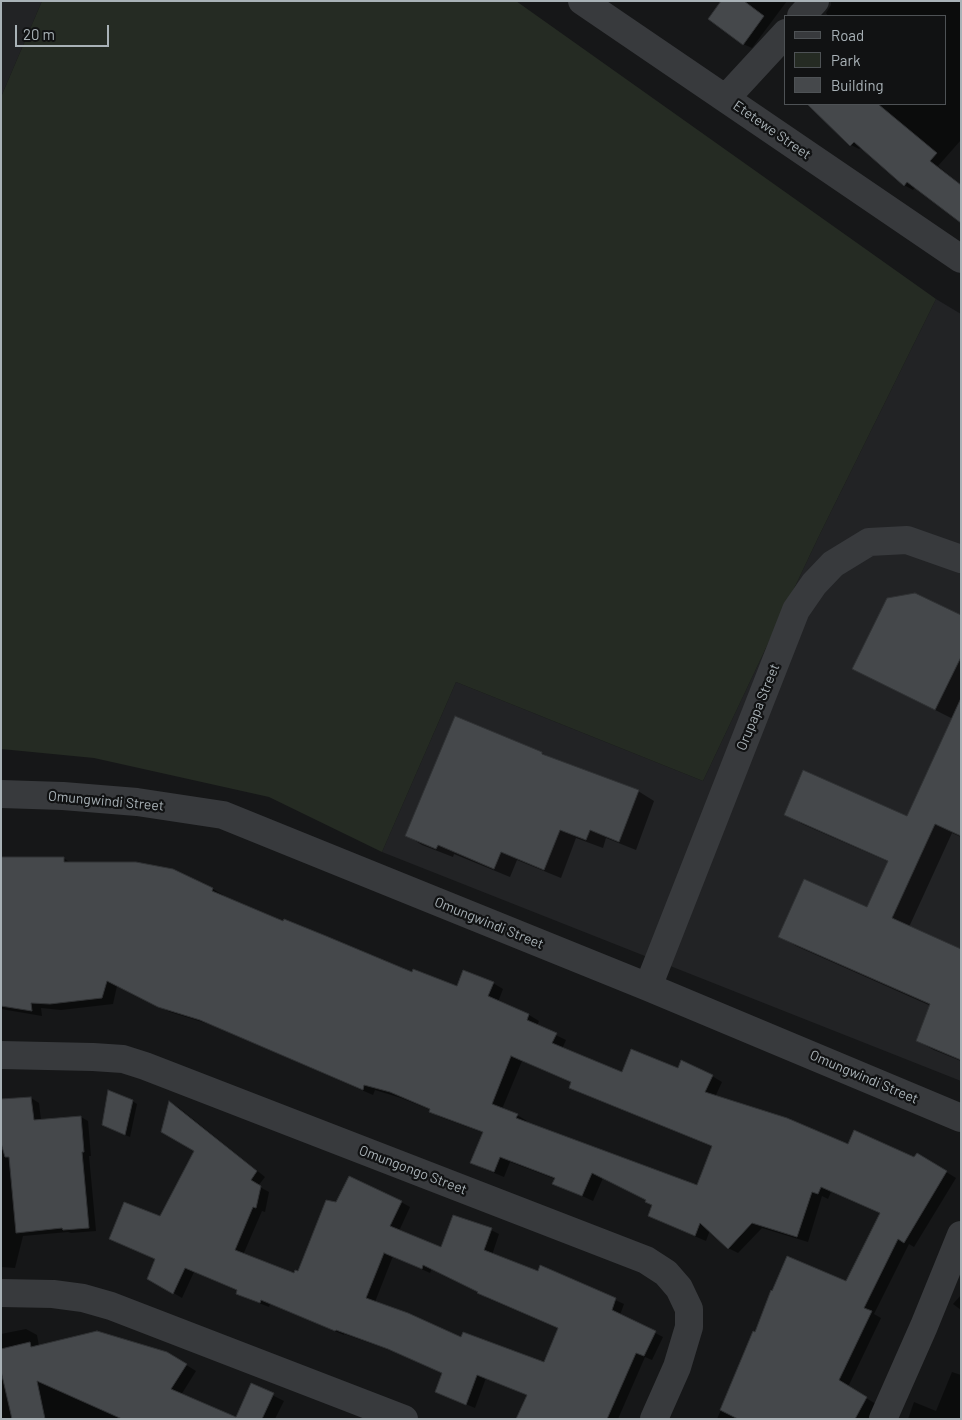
<!DOCTYPE html>
<html>
<head>
<meta charset="utf-8">
<style>
  body { margin:0 }
  #map { position:relative; width:962px; height:1420px; overflow:hidden; background:#161718; font-family:Barlow,sans-serif }
  canvas { display:block }
  .frame { position:absolute; inset:0; border:2px solid #a9b2b7; pointer-events:none }
  .legend { position:absolute; left:784px; top:15px; width:162px; height:90px; box-sizing:border-box; background:#111213; border:1px solid #4e5255; margin:0; padding:6px 9px; list-style:none; font-size:15px; color:#a9b2b7 }
  .legend li { display:flex; align-items:center; gap:10px; height:25px }
  .legend b { width:25px; border:1px solid #4e5255 }
  .scale { position:absolute; left:15px; top:25px; width:94px; height:22px; box-sizing:border-box; border:2px solid #a9b2b7; border-top:0; padding-left:6px; font-size:15px; line-height:18px; white-space:nowrap; color:#a9b2b7; -webkit-text-stroke:4px #111213; paint-order:stroke }
</style>
</head>
<body>
<div id="map">
<canvas width="962" height="1420"></canvas>
<div class="frame"></div>
<ul class="legend">
<li><b style="height:6px;background:#383a3d"></b>Road</li>
<li><b style="height:14px;background:#252b23"></b>Park</li>
<li><b style="height:14px;background:#45484b"></b>Building</li>
</ul>
<div class="scale">20 m</div>
</div>
<script>
const ctx = document.querySelector('canvas').getContext('2d');
ctx.lineJoin = 'round';
function fillPath(path, color) { ctx.fillStyle = color; ctx.fill(path, 'evenodd'); }
const toPath = rows => new Path2D(rows.map(r => 'M' + r).join(''));
function trace(path, color, width, dash) { ctx.strokeStyle = color; ctx.lineWidth = width; ctx.lineCap = dash ? 'butt' : 'round'; ctx.setLineDash(dash || []); ctx.stroke(path); }
function label(font, color, halo, rows, align = 'center') {
  ctx.font = font + ' Barlow,sans-serif'; ctx.lineWidth = 4.5; ctx.setLineDash([]); ctx.textBaseline = 'middle'; ctx.strokeStyle = halo; ctx.fillStyle = color; for (const [text, x, y, turn = 0] of rows) {
    ctx.save(); ctx.translate(x, y); ctx.rotate((+turn || 0) * Math.PI / 180); ctx.textAlign = isNaN(turn) ? turn : align; if (halo) ctx.strokeText(text, 0, 0); ctx.fillText(text, 0, 0); ctx.restore();
  }
}
const built = toPath([
  [1,1,42,1,1,97],
  [936,299,961,314,961,1081,382,852,456,682,703,781,818,538]
]);
const green = toPath([
  [42,1,516,1,936,299,818,538,703,781,456,682,382,852,269,797,94,758,1,749,1,97]
]);
const shadow = toPath([
  [722,1,787,1,752,48,743,44],
  [831,1,961,1,961,140,938,166,961,185,915,187,913,190,904,185,862,147,859,149,851,145,809,104,946,104,946,16,828,16,826,13,831,5],
  [961,616,961,837,952,833,909,927,961,949,961,1061,934,1050,917,1041,931,1006,796,946,780,936,868,909,889,862,802,824,785,814,908,818,953,719,854,669],
  [542,753,552,759,638,791,654,801,636,850,606,838,603,848,576,838,561,878,517,860,510,877,454,854,453,857,422,845,406,835],
  [1,858,63,858,73,864,172,870,213,889,223,895,222,897,412,974,458,988,493,983,503,989,498,1002,529,1015,539,1021,537,1026,566,1040,562,1049,623,1073,678,1070,712,1076,722,1082,715,1097,848,1146,915,1158,917,1154,956,1178,914,1247,909,1244,874,1314,881,1318,848,1387,876,1404,868,1419,717,1419,754,1333,756,1333,846,1283,881,1214,831,1192,828,1199,822,1196,808,1242,762,1228,738,1253,728,1248,710,1230,706,1241,659,1221,649,1216,654,1205,647,1200,603,1178,593,1201,554,1183,555,1179,510,1162,504,1177,482,1168,472,1163,484,1133,440,1117,430,1111,431,1110,401,1098,375,1090,373,1095,212,1025,170,1012,117,986,113,1004,61,1010,41,1008,42,1016,1,1009],
  [522,1061,572,1083,570,1087,580,1093,713,1147,698,1186,526,1123,527,1121,517,1115,502,1109],
  [31,1098,39,1103,41,1120,81,1117,88,1121,91,1156,89,1156,96,1231,71,1233,68,1232,23,1236,15,1268,1,1267,1,1100],
  [132,1101,137,1104,130,1137,109,1128],
  [170,1103,178,1107,265,1177,258,1186,269,1192,265,1212,262,1211,243,1255,294,1275,298,1273,337,1204,401,1202,410,1207,399,1231,442,1249,491,1230,499,1234,492,1255,539,1272,541,1266,624,1304,620,1315,663,1337,652,1360,645,1357,618,1419,518,1419,528,1396,486,1378,475,1408,437,1392,444,1374,398,1353,344,1334,344,1335,270,1303,269,1307,246,1298,237,1293,238,1291,194,1272,182,1298,148,1278,156,1259,161,1218,195,1151],
  [393,1256,430,1273,432,1269,479,1292,487,1298,559,1329,545,1363,462,1339,375,1302],
  [961,1295,961,1310,953,1304],
  [26,1329,37,1335,39,1346,167,1353,196,1371,181,1395,236,1419,252,1385,284,1401,275,1419,1,1419,1,1334],
  [952,1372,961,1375,961,1419,908,1419,914,1402,936,1411]
]);
const building = toPath([
  [721,1,744,1,764,16,743,45,708,19,721,1],
  [807,104,878,104,937,153,930,161,961,185,961,223,907,182,904,186,854,142,850,146,807,104],
  [915,593,961,615,961,657,935,710,852,669,887,598,915,593],
  [961,698,961,836,935,824,892,918,961,949,961,1060,916,1041,930,1004,778,937,804,879,867,907,888,861,784,815,803,770,907,816,961,698],
  [455,716,542,752,542,754,639,790,619,842,590,830,586,840,560,830,544,870,501,852,494,869,438,845,436,849,405,836,455,716],
  [1,857,64,857,64,862,136,862,173,869,213,888,212,891,283,921,284,919,326,936,412,972,413,969,457,986,463,970,494,982,488,996,529,1014,527,1020,557,1033,552,1043,622,1072,631,1049,678,1068,681,1060,713,1075,705,1092,787,1118,848,1144,854,1130,914,1157,917,1153,947,1171,904,1243,898,1239,864,1308,872,1311,839,1380,867,1397,855,1419,738,1419,720,1410,753,1331,755,1332,771,1290,772,1291,787,1256,846,1281,880,1213,821,1187,818,1194,812,1192,797,1237,752,1223,728,1249,700,1223,695,1236,648,1216,652,1205,645,1202,646,1200,592,1173,582,1196,552,1184,555,1178,500,1157,494,1172,470,1163,483,1132,429,1112,430,1109,390,1092,364,1085,363,1090,200,1020,158,1007,107,981,102,998,50,1004,31,1003,32,1011,1,1006,1,857],
  [511,1056,571,1082,569,1088,712,1146,697,1185,516,1118,518,1114,492,1104,511,1056],
  [108,1090,133,1100,125,1135,102,1125,108,1090],
  [31,1097,34,1120,81,1116,84,1152,82,1152,89,1228,63,1230,62,1228,16,1233,9,1157,5,1157,1,1143,1,1099,31,1097],
  [169,1101,257,1171,251,1180,261,1186,256,1208,253,1207,235,1250,294,1273,295,1270,298,1271,326,1200,336,1202,349,1176,402,1201,390,1226,441,1247,453,1215,492,1228,484,1250,538,1271,540,1265,616,1298,612,1310,656,1331,644,1356,636,1353,607,1419,516,1419,527,1395,477,1375,466,1405,435,1392,442,1373,388,1349,336,1330,335,1331,261,1300,260,1303,236,1294,237,1290,185,1268,173,1294,147,1279,155,1259,109,1239,124,1202,160,1216,194,1151,161,1132,169,1101],
  [384,1253,422,1269,423,1265,478,1292,477,1293,558,1328,544,1362,463,1332,461,1337,408,1313,366,1298,384,1253],
  [97,1331,167,1352,187,1364,171,1389,236,1417,251,1383,274,1393,262,1419,122,1419,37,1381,45,1419,12,1419,1,1371,1,1349,30,1342,31,1347,97,1331]
]);
const street = toPath([
  [582,1,961,259],
  [801,16,815,1],
  [726,98,786,33],
  [1,794,63,796,137,802,223,815,648,987,961,1118],
  [648,987,796,610,814,584,833,564,869,542,907,540,961,559],
  [1,1055,93,1057,123,1059,145,1066,646,1260,666,1273,679,1288,689,1309,689,1327,677,1367,654,1419],
  [1,1293,53,1294,83,1298,111,1306,404,1419],
  [883,1419,924,1326,961,1235]
]);
const streetNames = [
  ["Etetewe Street",772,130,35],
  ["Orupapa Street",758,707,-68],
  ["Omungwindi Street",106,801,5],
  ["Omungwindi Street",489,923,22],
  ["Omungwindi Street",864,1077,23],
  ["Omungongo Street",413,1170,21]
];
fillPath(built, '#222325');
fillPath(green, '#252b23');
fillPath(shadow, '#0007');
fillPath(building, '#45484b');
trace(building, '#303234', 1);
trace(street, '#383a3d', 28);
label('14px', '#a9b2b7', '#111213', streetNames);
</script>
</body>
</html>
